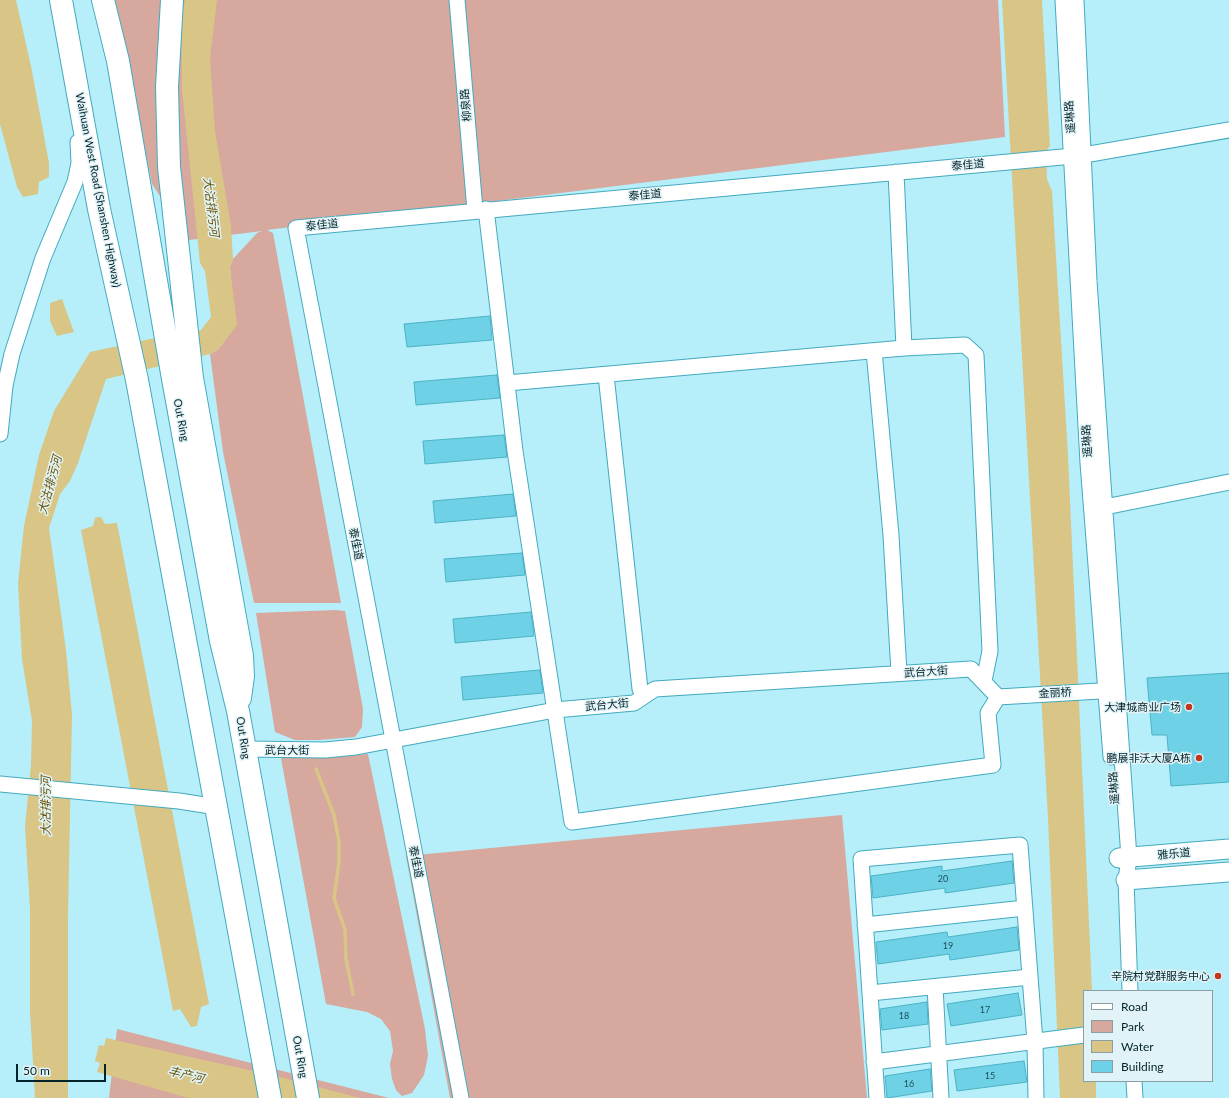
<!DOCTYPE html>
<html>
<head>
<meta charset="utf-8">
<style>
  body { margin:0 }
  #map { position:relative; width:1229px; height:1098px; overflow:hidden; background:#b6eef9; font-family:Lato,sans-serif }
  canvas { display:block }
  .legend { position:absolute; left:1083px; top:990px; width:130px; height:92px; box-sizing:border-box; background:#e2f3f7; border:1px solid #88a0a5; margin:0; padding:5px 7px; list-style:none; font-size:12px; color:#022329 }
  .legend li { display:flex; align-items:center; gap:8px; height:20px }
  .legend b { width:20px; border:1px solid #88a0a5 }
  .scale { position:absolute; left:16px; top:1064px; width:90px; height:18px; box-sizing:border-box; border:2px solid #022329; border-top:0; padding-left:5px; font-size:12px; line-height:14px; white-space:nowrap; color:#022329; -webkit-text-stroke:3px #e2f3f7; paint-order:stroke }
</style>
</head>
<body>
<div id="map">
<canvas width="1229" height="1098"></canvas>
<ul class="legend">
<li><b style="height:5px;background:#fff"></b>Road</li>
<li><b style="height:11px;background:#d7a89e"></b>Park</li>
<li><b style="height:11px;background:#d9c586"></b>Water</li>
<li><b style="height:11px;background:#6ed1e5"></b>Building</li>
</ul>
<div class="scale">50 m</div>
</div>
<script>
const ctx = document.querySelector('canvas').getContext('2d');
ctx.lineJoin = 'round';
function fillPath(path, color) { ctx.fillStyle = color; ctx.fill(path, 'evenodd'); }
const toPath = rows => new Path2D(rows.map(r => 'M' + r).join(''));
function trace(path, color, width, dash) { ctx.strokeStyle = color; ctx.lineWidth = width; ctx.lineCap = dash ? 'butt' : 'round'; ctx.setLineDash(dash || []); ctx.stroke(path); }
function label(font, color, halo, rows, align = 'center') {
  ctx.font = font + ' Lato,"Noto Sans SC",sans-serif'; ctx.lineWidth = 3; ctx.setLineDash([]); ctx.textBaseline = 'middle'; ctx.strokeStyle = halo; ctx.fillStyle = color; for (const [text, x, y, turn = 0] of rows) {
    ctx.save(); ctx.translate(x, y); ctx.rotate((+turn || 0) * Math.PI / 180); ctx.textAlign = isNaN(turn) ? turn : align; if (halo) ctx.strokeText(text, 0, 0); ctx.fillText(text, 0, 0); ctx.restore();
  }
}
const green = toPath([
  [115,0,998,0,1005,137,267,230,273,233,341,603,254,603,223,452,210,354,219,349,232,293,230,267,233,259,257,233,262,231,189,240,152,184],
  [336,610,345,611,363,709,362,727,355,737,319,740,295,740,275,732,256,613],
  [368,754,425,1029,428,1056,424,1075,412,1093,402,1096,396,1090,392,1079,390,1064,393,1051,390,1031,381,1019,367,1012,326,1004,281,758,322,758],
  [842,815,867,1098,450,1098,406,856],
  [117,1029,389,1098,109,1098]
]);
const water = toPath([
  [0,0,16,0,31,66,49,163,49,177,39,182,38,194,23,197,17,187,0,124],
  [185,0,217,0,210,58,215,131,231,226,233,259,230,267,237,325,219,349,210,354,106,379,78,463,70,481,60,494,49,528,66,650,72,715,68,915,68,1098,35,1098,30,1011,30,909,25,826,31,765,32,721,22,659,18,583,24,526,39,455,54,411,90,352,150,339,201,330,211,317,205,271,200,263,182,90,181,23],
  [1002,0,1042,0,1050,146,1046,151,1047,179,1052,191,1068,456,1092,991,1084,991,1084,1081,1096,1081,1096,1098,1060,1098,1048,818],
  [62,299,74,332,57,336,50,321,50,303],
  [98,517,101,517,105,524,117,523,209,1004,201,1007,197,1026,191,1027,180,1009,173,1011,81,530,93,526,95,518],
  [106,1038,284,1078,360,1098,188,1098,97,1072,100,1063,95,1061,99,1045,104,1046]
]);
const stream = toPath([
  [316,769,334,815,339,842,339,862,334,898,345,930,346,959,353,994]
]);
const building = toPath([
  [490,316,492,340,407,347,404,324,490,316],
  [497,375,500,398,416,405,414,382,497,375],
  [504,435,507,457,425,464,423,441,504,435],
  [513,494,516,516,435,523,433,501,513,494],
  [522,553,525,575,446,582,444,559,522,553],
  [531,612,534,636,455,643,453,619,531,612],
  [540,670,543,693,463,700,461,677,540,670],
  [1229,673,1229,782,1171,786,1167,735,1152,735,1147,678,1229,673],
  [1012,861,1014,883,945,893,945,888,873,898,871,876,942,866,942,871,1012,861],
  [1017,927,1019,950,950,960,949,954,878,964,876,942,947,932,948,937,1017,927],
  [1018,993,1022,1015,951,1026,947,1004,1018,993],
  [927,1002,928,1024,882,1030,880,1009,927,1002],
  [1024,1061,1027,1082,957,1091,954,1070,1024,1061],
  [930,1069,932,1091,887,1098,885,1076,930,1069]
]);
const minor = toPath([
  [457,0,475,210],
  [1063,0,1088,463,1111,757],
  [1076,0,1089,281,1129,858,1126,880,1130,991],
  [896,172,904,348],
  [486,209,515,451,572,822,993,765,988,713,998,697],
  [874,351,891,535,899,673],
  [606,375,640,689,644,696],
  [507,383,904,348,965,345,976,355,990,651,984,681],
  [0,434,5,386,12,354,43,258,75,182,79,163,78,142],
  [1095,509,1229,482],
  [244,749,325,750,356,747,555,710,634,703,655,689,971,669,998,697,1117,690],
  [0,784,179,801,217,807],
  [865,925,1025,908],
  [935,987,941,1098],
  [870,993,1030,977],
  [874,1062,1084,1035],
  [1134,1081,1135,1098],
  [461,1098,296,228,1084,155,1229,130],
  [877,1098,861,859,1020,845,1035,1042,1036,1098]
]);
const major = toPath([
  [1119,858,1229,849],
  [1126,880,1229,872]
]);
const highway = toPath([
  [61,0,99,209,137,380,270,1098],
  [103,0,118,61,173,379,221,641,238,711,308,1098],
  [172,0,167,87,169,167,192,378,242,656,243,676,240,698]
]);
const markers = [
  [1189,707,4,"#c2361e"],
  [1199,758,4,"#c2361e"],
  [1218,976,4,"#c2361e"]
];
const numberNames = [
  ["20",943,879],
  ["19",948,946],
  ["17",985,1010],
  ["18",904,1016],
  ["15",990,1076],
  ["16",909,1084]
];
const streetNames = [
  ["柳泉路",466,105,-95],
  ["遥琳路",1070,117,-94],
  ["泰佳道",968,165,-5],
  ["Waihuan West Road (Shanshen Highway)",98,190,79],
  ["泰佳道",645,195,-5],
  ["泰佳道",322,225,-6],
  ["Out Ring",181,420,79],
  ["遥琳路",1087,441,-93],
  ["泰佳道",356,544,79],
  ["武台大街",926,672,-4],
  ["金丽桥",1055,693,-3],
  ["武台大街",607,705,-5],
  ["Out Ring",243,738,81],
  ["武台大街",287,750],
  ["遥琳路",1114,788,-94],
  ["雅乐道",1174,854,-5],
  ["泰佳道",416,862,79],
  ["Out Ring",300,1057,80]
];
const poiNames = [
  ["大津城商业广场",1181,707],
  ["鹏展非沃大厦A栋",1191,758],
  ["辛院村党群服务中心",1210,976]
];
const waterNames = [
  ["大沽排污河",211,207,83],
  ["大沽排污河",50,485,-75],
  ["大沽排污河",46,806,-90],
  ["丰产河",186,1075,14]
];
fillPath(green, '#d7a89e');
fillPath(water, '#d9c586');
trace(stream, '#d9c586', 3.5);
fillPath(building, '#6ed1e5');
trace(building, '#4cb2c5', 1);
trace(minor, '#43aabe', 17);
trace(major, '#43aabe', 21);
trace(highway, '#43aabe', 24);
trace(minor, '#fff', 15);
trace(major, '#fff', 19);
trace(highway, '#fff', 22);
for (const [x, y, r, color] of markers) { const dot = new Path2D(); dot.arc(x, y, r, 0, 2 * Math.PI); ctx.fillStyle = color; ctx.fill(dot); trace(dot, '#e2f3f7', 1.5); }
label('9px', '#1d4e58', null, numberNames);
label('11px', '#022329', '#e2f3f7', streetNames);
label('11px', '#022329', '#e2f3f7', poiNames, 'right');
label('italic 12px', '#6a5506', '#e2f3f7', waterNames);
</script>
</body>
</html>
